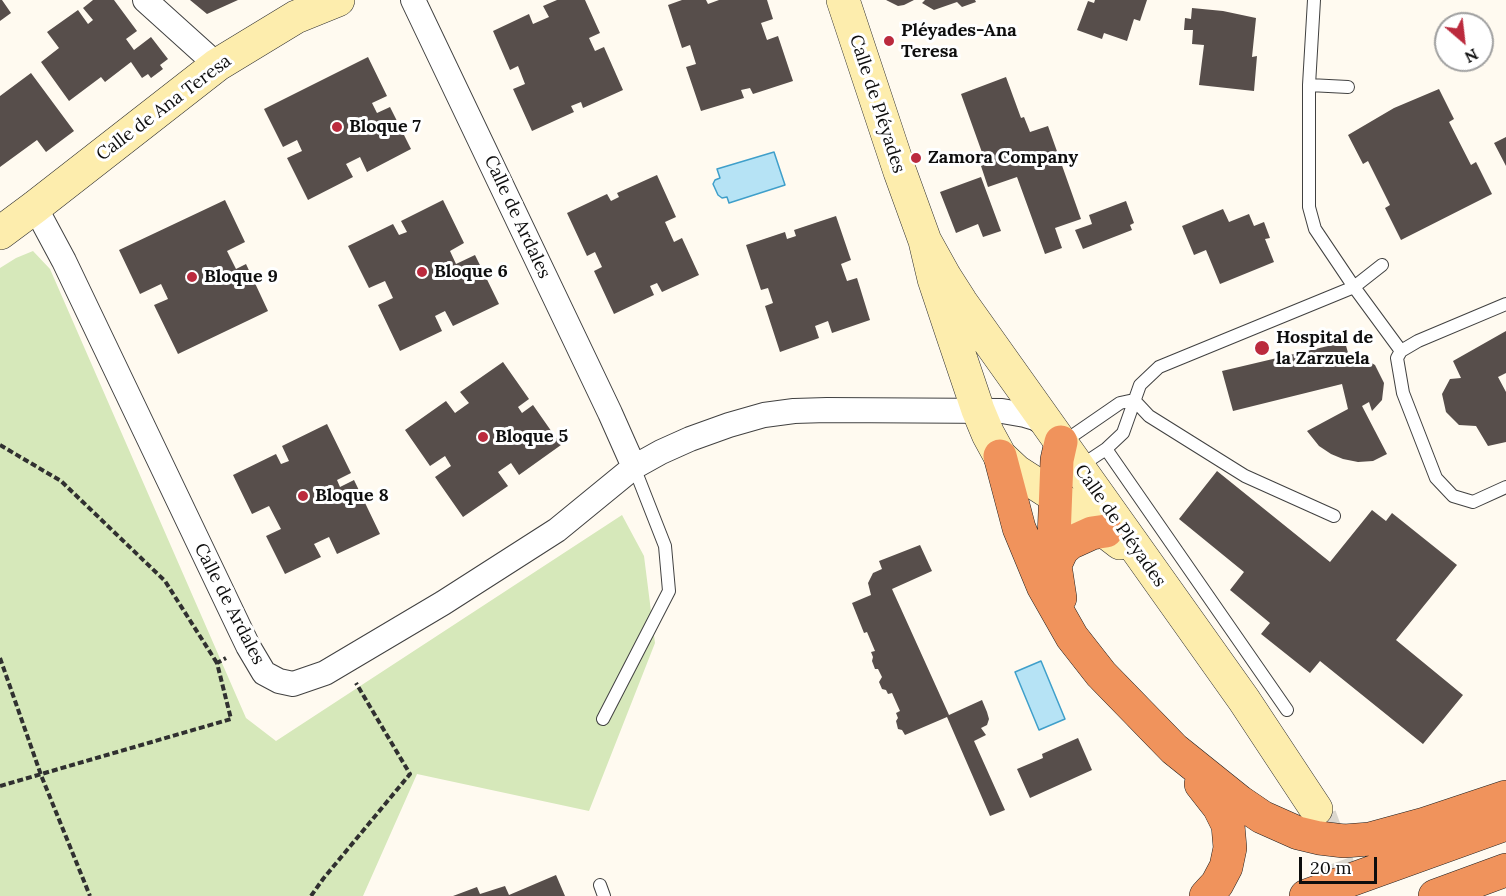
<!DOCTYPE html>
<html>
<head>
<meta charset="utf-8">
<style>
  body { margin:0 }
  #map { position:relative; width:1506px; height:896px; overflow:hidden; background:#fffaf0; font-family:Lora,serif }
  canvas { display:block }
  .north { position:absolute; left:1434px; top:12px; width:60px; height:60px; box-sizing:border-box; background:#fff; border:2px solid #9f9f9f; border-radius:50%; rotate:152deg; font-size:16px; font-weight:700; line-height:24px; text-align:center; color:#0e0e0e }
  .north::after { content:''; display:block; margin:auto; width:21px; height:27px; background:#bb2a3d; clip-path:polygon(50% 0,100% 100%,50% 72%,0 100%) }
  .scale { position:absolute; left:1299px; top:857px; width:78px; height:27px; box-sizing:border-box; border:3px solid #0e0e0e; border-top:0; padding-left:8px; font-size:18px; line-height:21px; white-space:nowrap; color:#0e0e0e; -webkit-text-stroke:4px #fff; paint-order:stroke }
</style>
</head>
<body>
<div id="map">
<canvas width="1506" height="896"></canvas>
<div class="north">N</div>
<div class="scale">20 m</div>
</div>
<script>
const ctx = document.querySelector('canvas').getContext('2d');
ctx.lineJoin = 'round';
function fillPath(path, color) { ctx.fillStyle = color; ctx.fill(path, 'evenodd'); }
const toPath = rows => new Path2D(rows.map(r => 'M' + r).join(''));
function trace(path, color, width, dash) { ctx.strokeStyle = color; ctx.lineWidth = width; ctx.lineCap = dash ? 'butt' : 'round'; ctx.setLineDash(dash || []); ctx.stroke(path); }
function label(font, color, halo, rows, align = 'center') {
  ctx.font = font + ' Lora,serif'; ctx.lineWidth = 6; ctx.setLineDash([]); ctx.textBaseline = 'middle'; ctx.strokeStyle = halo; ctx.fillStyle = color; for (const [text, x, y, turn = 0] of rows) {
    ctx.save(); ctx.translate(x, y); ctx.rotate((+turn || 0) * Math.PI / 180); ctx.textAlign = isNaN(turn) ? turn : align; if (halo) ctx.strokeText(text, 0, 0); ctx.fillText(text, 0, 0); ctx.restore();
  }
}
const green = toPath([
  [33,251,50,269,246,718,276,741,622,515,644,556,655,643,589,811,417,774,363,896,0,896,0,268,16,258]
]);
const water = toPath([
  [774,152,785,185,729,203,727,197,722,198,718,195,713,184,715,180,720,178,717,169,774,152],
  [1041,661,1065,719,1039,730,1015,672,1041,661]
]);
const building = toPath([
  [0,0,2,0,11,13,0,21],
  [93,0,114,0,137,31,126,39,134,50,151,37,168,59,160,65,163,69,151,78,148,74,142,78,131,62,105,82,101,77,69,101,41,62,59,48,47,32,78,10,88,24,93,20,83,8],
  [190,0,238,0,207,14],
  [557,0,585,0,600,33,589,38,595,51,604,47,623,90,583,108,581,102,571,106,574,112,532,131,513,89,525,84,518,66,510,70,493,31,529,14,533,24,549,17,543,6],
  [682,0,706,0,708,4,719,0,767,0,773,19,761,23,767,40,778,36,793,81,753,94,750,88,741,90,744,98,701,111,686,67,696,64,690,45,682,48,668,5],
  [886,0,914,0,904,5,898,6],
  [925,0,975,0,976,2,962,7,957,2,934,10,922,3],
  [1095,0,1147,0,1140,21,1134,19,1127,41,1104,33,1102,39,1077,30,1088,1,1094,3],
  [1192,8,1223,11,1256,18,1252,57,1257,56,1254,91,1199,85,1204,45,1192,44,1193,30,1184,30,1185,18,1191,19],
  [368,57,387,96,372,103,377,113,390,107,411,149,367,172,360,157,346,164,353,177,308,200,287,158,302,151,297,140,283,147,264,109],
  [31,73,74,131,46,152,37,140,0,167,0,96],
  [1006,77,1021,118,1024,117,1030,132,1048,126,1081,219,1055,228,1062,248,1045,254,1017,177,988,187,979,160,984,158,961,94],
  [1439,89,1454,119,1449,122,1471,165,1476,162,1492,194,1401,240,1385,208,1390,205,1368,161,1363,164,1348,135,1394,108],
  [1506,137,1506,166,1494,143],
  [657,175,676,217,665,222,674,242,682,238,699,275,662,292,657,283,650,286,654,295,614,314,594,271,602,267,595,252,587,256,567,213,607,194,611,201,619,197,617,193],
  [981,177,1001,231,983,237,978,224,956,233,940,192],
  [225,200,245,242,227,251,236,269,246,264,268,311,178,354,154,305,168,299,161,284,140,294,119,250],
  [443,200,464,243,450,251,456,264,475,255,499,304,453,326,445,311,435,316,442,331,400,351,378,305,393,298,385,281,369,288,348,246,393,224,399,235,407,232,401,221],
  [1126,201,1134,223,1130,225,1132,230,1083,249,1075,230,1092,224,1089,215],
  [1223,209,1229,222,1249,214,1254,226,1264,222,1270,238,1265,239,1274,262,1220,284,1206,250,1194,255,1182,226],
  [836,216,851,260,841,264,847,281,857,278,870,320,832,333,828,321,815,326,819,338,780,352,765,306,773,303,768,288,761,290,746,245,785,232,787,239,796,236,794,230],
  [1506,331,1506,373,1498,377,1506,392,1506,442,1488,446,1476,426,1459,425,1446,412,1442,394,1450,379,1461,378,1453,361],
  [1345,342,1350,360,1360,356,1375,365,1384,383,1382,400,1372,411,1369,402,1362,406,1387,454,1373,461,1358,462,1343,459,1331,454,1319,446,1307,431,1348,409,1342,384,1233,411,1222,371],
  [503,362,529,399,518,407,522,413,533,405,561,445,519,475,511,463,498,472,508,486,463,517,435,477,451,466,445,456,430,466,405,430,446,401,455,413,469,403,460,392],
  [327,424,351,473,337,480,340,487,354,480,380,534,337,554,329,537,314,544,321,557,285,574,266,536,281,529,269,506,252,514,233,475,276,454,281,464,289,461,282,446],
  [1217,471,1330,562,1372,510,1386,521,1392,513,1457,565,1396,640,1463,695,1423,744,1320,661,1310,673,1261,634,1270,623,1230,590,1244,572,1179,519],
  [920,545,932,571,892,589,949,715,982,700,987,712,989,719,987,725,981,728,986,735,974,741,1005,810,990,816,947,717,905,735,902,730,898,729,896,721,898,718,896,713,900,711,892,693,888,694,886,690,882,689,879,682,882,677,878,669,875,669,872,661,873,657,871,652,875,651,867,632,864,633,852,603,871,595,868,583,873,573,882,569,879,561],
  [1078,738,1092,770,1030,798,1017,769,1043,758,1042,754],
  [556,875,565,896,453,896,477,887,480,894,505,886,509,895]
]);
const secondaryTunnel = toPath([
  [1320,816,1349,896]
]);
const path = toPath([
  [0,445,61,481,165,581,217,663],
  [0,658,41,775,90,896],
  [0,786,231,719,217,663,226,658],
  [311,896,323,879,410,774,356,683]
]);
const lane = toPath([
  [1314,0,1309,85,1309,207,1315,229,1354,287,1401,351],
  [1309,85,1348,87],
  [1506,304,1418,341,1401,351,1397,358,1403,393,1436,478,1453,496,1473,502,1506,487],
  [1134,400,1149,416,1245,476,1334,516],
  [1063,441,1075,434,1120,403,1134,400],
  [1106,449,1287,710],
  [1079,467,1106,449,1123,433,1140,385,1159,367,1354,287,1382,265],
  [603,719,669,591,665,546,634,467],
  [600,885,604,896]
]);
const street = toPath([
  [145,0,217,65],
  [413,0,610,413,634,467],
  [35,207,64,261,248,646,264,673,279,681,293,684,325,673,443,603,557,530,634,467,661,452,690,439,729,425,764,415,794,411,827,410,1002,411,1025,415,1035,418,1047,425]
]);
const secondary = toPath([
  [843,0,900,172,925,241,934,279,951,330,978,410,988,434,1000,456,1016,471,1081,513,1120,543],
  [0,233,35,207,217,65,296,17,338,0],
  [925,241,945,277,961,302,1244,700,1316,809]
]);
const highway = toPath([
  [1000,456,1019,528,1043,586,1072,637,1101,674,1174,749,1240,802,1262,817,1298,833,1319,838,1344,841,1370,839,1425,824,1506,797],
  [1055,565,1062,550,1070,543,1092,533,1106,531],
  [1060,598,1055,565,1054,538,1057,460,1061,442],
  [1201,784,1219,807,1228,825,1230,848,1226,867,1217,884,1206,896],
  [1306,896,1506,824],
  [1435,896,1506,870]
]);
const markers = [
  [889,41,6,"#bb2a3d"],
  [337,127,6,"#bb2a3d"],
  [916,158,6,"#bb2a3d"],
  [422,272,6,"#bb2a3d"],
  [192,277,6,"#bb2a3d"],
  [1262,348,8,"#bb2a3d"],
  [483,437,6,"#bb2a3d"],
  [303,496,6,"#bb2a3d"]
];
const poiNames = [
  ["Pléyades-Ana",901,31],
  ["Teresa",901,52],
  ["Bloque 7",349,127],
  ["Zamora Company",928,158],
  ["Bloque 6",434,272],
  ["Bloque 9",204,277],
  ["Hospital de",1276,338],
  ["la Zarzuela",1276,359],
  ["Bloque 5",495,437],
  ["Bloque 8",315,496]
];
const streetNames = [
  ["Calle de Pléyades",877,104,72],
  ["Calle de Ana Teresa",164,108,-37],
  ["Calle de Ardales",517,217,65],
  ["Calle de Pléyades",1120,526,55],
  ["Calle de Ardales",229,604,63]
];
fillPath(green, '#d6e8ba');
fillPath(water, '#b6e3f5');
trace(water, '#3f9fca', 1.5);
fillPath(building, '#574e4b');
trace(secondaryTunnel, '#dbd7ce', 33, [33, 16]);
trace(lane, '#414141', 14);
trace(street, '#414141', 26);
trace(secondary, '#303030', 34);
trace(highway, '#1f1f1f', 34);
trace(path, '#303030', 4, [6, 3]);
trace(lane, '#fff', 12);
trace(street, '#fff', 24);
trace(secondary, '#fdedad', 33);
trace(highway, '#f0935c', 33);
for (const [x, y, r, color] of markers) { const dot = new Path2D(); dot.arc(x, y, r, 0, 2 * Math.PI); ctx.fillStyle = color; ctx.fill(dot); trace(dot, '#fff', 2); }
label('bold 18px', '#0e0e0e', '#fff', poiNames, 'left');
label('18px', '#0e0e0e', '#fff', streetNames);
</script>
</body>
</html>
